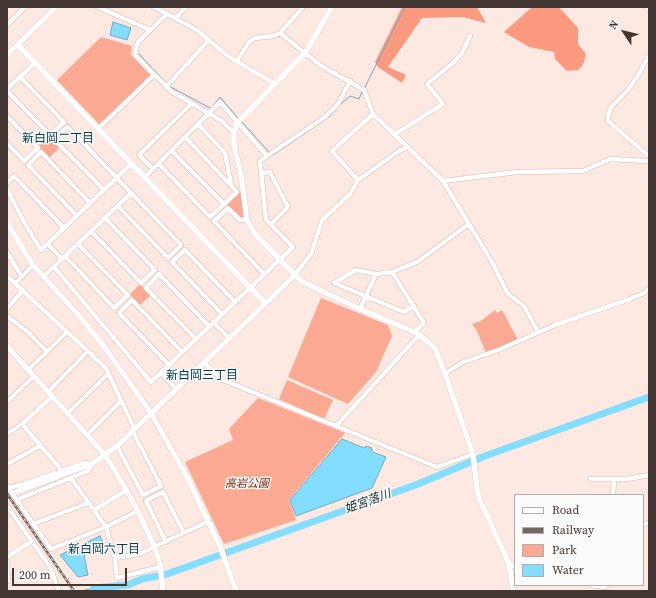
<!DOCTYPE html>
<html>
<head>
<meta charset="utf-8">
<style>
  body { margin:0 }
  #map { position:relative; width:656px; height:598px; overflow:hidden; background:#fde8e2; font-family:"Source Serif 4",serif }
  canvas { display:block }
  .frame { position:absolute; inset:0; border:8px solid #443733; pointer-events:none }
  .legend { position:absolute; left:514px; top:494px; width:130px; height:92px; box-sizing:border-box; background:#fafbfa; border:1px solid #b1adaa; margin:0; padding:5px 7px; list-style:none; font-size:12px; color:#443733 }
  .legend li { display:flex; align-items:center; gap:8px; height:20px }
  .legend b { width:20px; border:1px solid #b1adaa }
  .north { position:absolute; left:604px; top:12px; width:40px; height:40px; -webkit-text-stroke:3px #fafbfa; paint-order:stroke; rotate:305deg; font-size:11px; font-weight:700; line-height:16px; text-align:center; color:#443733 }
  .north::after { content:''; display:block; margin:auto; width:14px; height:18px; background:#443733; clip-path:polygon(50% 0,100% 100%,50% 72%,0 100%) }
  .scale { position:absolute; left:12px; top:568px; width:115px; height:18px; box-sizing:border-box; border:2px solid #443733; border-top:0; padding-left:5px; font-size:12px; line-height:14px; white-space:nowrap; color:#443733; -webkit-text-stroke:3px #fafbfa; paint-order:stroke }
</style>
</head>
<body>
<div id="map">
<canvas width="656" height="598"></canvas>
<div class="frame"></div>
<ul class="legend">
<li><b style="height:5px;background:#fff"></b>Road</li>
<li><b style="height:5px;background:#756661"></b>Railway</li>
<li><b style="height:11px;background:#fba993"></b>Park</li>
<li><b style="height:11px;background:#83ddff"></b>Water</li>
</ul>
<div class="north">N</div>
<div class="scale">200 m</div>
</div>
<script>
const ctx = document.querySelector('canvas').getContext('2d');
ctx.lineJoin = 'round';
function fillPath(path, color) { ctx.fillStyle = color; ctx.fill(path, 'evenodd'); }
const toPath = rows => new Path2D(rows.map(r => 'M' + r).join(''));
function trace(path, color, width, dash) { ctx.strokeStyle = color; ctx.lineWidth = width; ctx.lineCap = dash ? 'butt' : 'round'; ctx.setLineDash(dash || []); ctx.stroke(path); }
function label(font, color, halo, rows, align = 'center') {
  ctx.font = font + ' "Source Serif 4","Noto Sans JP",serif'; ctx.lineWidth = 3; ctx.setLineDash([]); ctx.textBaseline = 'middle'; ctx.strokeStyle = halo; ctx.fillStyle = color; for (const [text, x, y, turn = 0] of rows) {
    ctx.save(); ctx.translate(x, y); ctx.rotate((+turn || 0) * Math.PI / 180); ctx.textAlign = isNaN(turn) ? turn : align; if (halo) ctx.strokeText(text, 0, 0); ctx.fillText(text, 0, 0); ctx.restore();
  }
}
const green = toPath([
  [101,37,132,46,131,55,151,76,99,124,57,80],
  [49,136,60,147,49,158,38,147],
  [241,190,244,217,239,218,226,205],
  [140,284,151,295,140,305,130,294],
  [321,298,388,325,392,336,376,372,348,404,288,377],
  [495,310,497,313,502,310,518,340,486,353,477,331,472,324,481,321],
  [287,380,333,400,324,419,279,399],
  [258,398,345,433,289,500,296,520,224,544,185,462,233,440,229,429]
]);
const forest = toPath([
  [402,7,477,7,486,23,463,17,422,18,388,67,406,75,402,83,378,67,375,62],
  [532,7,559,7,578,28,578,44,586,54,583,65,578,70,567,71,555,59,554,52,529,47,504,32]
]);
const water = toPath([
  [113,22,131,28,127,40,110,35,113,22],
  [342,439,364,448,366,446,372,448,371,450,375,453,386,457,372,488,296,516,290,500,342,439],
  [100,536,105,547,84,555,88,575,78,577,60,555,100,536]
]);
const stream = toPath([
  [139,54,167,84],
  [169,86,210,108],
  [364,89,405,7],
  [340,105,350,96,359,99,362,92],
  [213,106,220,97,238,118],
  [329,117,336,109],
  [242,122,269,152],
  [273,155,326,119],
  [119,582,120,584],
  [81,591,94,588]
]);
const river = toPath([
  [94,588,128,585,142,579,167,574,418,484,485,456,649,397]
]);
const tertiaryTunnel = toPath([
  [7,495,13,493]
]);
const minor = toPath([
  [98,7,150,30],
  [154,7,197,30,229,57,275,84],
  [166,15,138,42,135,55,172,92,222,121,234,133],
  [176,18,186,7],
  [7,25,25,7],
  [280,33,320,65,364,90,373,114,443,181,492,262,508,294,524,306,538,332],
  [649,55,639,74,628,90,612,106,608,115,608,121,649,156],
  [237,61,249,42,255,38,273,36,280,33,303,7],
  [166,87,209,40],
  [7,89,35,63],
  [7,91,50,135,64,122,20,77],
  [7,116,38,148,24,161,7,143],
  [199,125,225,153,231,184],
  [98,129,154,75],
  [395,134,443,104,427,84,453,63,462,53,470,36],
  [172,151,224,204],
  [267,156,325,117,338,104,350,81],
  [159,164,210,217,237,192,186,138],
  [153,169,139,155,192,103],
  [262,173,270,172,288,207,271,224],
  [358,180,332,151,373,114],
  [443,181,517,172,583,171,610,159,649,161],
  [7,183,14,176,64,228],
  [7,189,24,222,41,250,131,164],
  [104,190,54,139,68,127,181,245,168,258,118,206],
  [77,216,28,165,41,152,90,203],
  [247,220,240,220,228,208,214,221,264,274],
  [91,231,141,283,155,270,105,218],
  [48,244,62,259],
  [7,252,22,277],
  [65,256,114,308,128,295,78,244],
  [54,267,151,382,293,247,266,220,260,161,267,156,220,102,145,177],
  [392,272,424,323,414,332],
  [7,276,106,368,135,430],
  [294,276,311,254,322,220,350,194,358,180,399,151,408,147],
  [43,277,131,193],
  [16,283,33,265],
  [334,283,356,270,376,274,392,272,417,262,469,224],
  [334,283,404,312,414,306],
  [7,309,23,290],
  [360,309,376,274],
  [222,314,172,262,185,250,235,302],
  [7,316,29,333,47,352],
  [213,322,228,337],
  [196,339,146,288,159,274,209,326],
  [203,362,223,380,437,467,473,454],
  [169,365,119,313,132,300,182,352],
  [28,370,67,332],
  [161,372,176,389],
  [445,374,461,363,501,349,555,325,630,299,644,293,649,288],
  [48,392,87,352],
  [7,402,34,376],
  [68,413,109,373],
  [22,424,59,467,60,472],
  [336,426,419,335],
  [7,434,22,424,52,397],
  [87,435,121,401],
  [117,446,143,495,161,486,133,432],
  [7,464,40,446],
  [71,478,106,527,115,558,139,554,209,521],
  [590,479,627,479,649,475],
  [7,486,51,549,106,527,138,511],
  [8,488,24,484,85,463,92,464,88,471,16,500],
  [613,495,614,479],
  [7,506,50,567,59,591],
  [94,510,127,490],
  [33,524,88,503],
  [643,524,649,523],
  [166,542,146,501,163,492,184,533],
  [7,557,32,541],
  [115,558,117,578,160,567],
  [7,564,8,581,7,581],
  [509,564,515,566],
  [590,585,605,587,606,585]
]);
const tertiary = toPath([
  [332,7,305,53,237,123,234,133,234,145,241,175,247,220,255,234,301,281,360,309,417,333,435,348,445,374,473,454,477,489,480,500,509,564,513,591],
  [18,45,265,303],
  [7,55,56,7],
  [7,223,33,265,83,320,108,352,151,413,187,477,220,546,236,591],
  [7,346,105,455,116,472,138,511,155,548,160,563,163,591],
  [13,493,92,464,117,446,294,276]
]);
const primary = toPath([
  [648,7,649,8]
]);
const rail = toPath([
  [7,494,74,591]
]);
const parkNames = [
  ["高岩公園",247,484]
];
const neighbourhoodNames = [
  ["新白岡二丁目",58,139],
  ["新白岡三丁目",202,376],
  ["新白岡六丁目",104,550]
];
const waterNames = [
  ["姫宮落川",368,502,-20]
];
fillPath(green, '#fba993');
fillPath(forest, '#fb9a7f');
fillPath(water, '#83ddff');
trace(water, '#70abc2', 1);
trace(stream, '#70abc2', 1);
trace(river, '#83ddff', 7);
trace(tertiaryTunnel, '#d8c5bf', 5.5, [5.5, 3]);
trace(minor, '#dab9b0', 5.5);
trace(tertiary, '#dab9b0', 6);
trace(primary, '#dab9b0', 8);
trace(minor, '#fff', 4.5);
trace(tertiary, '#fff', 5.5);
trace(primary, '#fff', 7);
trace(rail, '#756661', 2.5);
trace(rail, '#fafbfa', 1, [3]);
label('italic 11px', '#7f2a12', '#fafbfa', parkNames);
label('12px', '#053c4d', '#fafbfa', neighbourhoodNames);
label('italic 12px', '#1b3038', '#fafbfa', waterNames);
</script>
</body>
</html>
